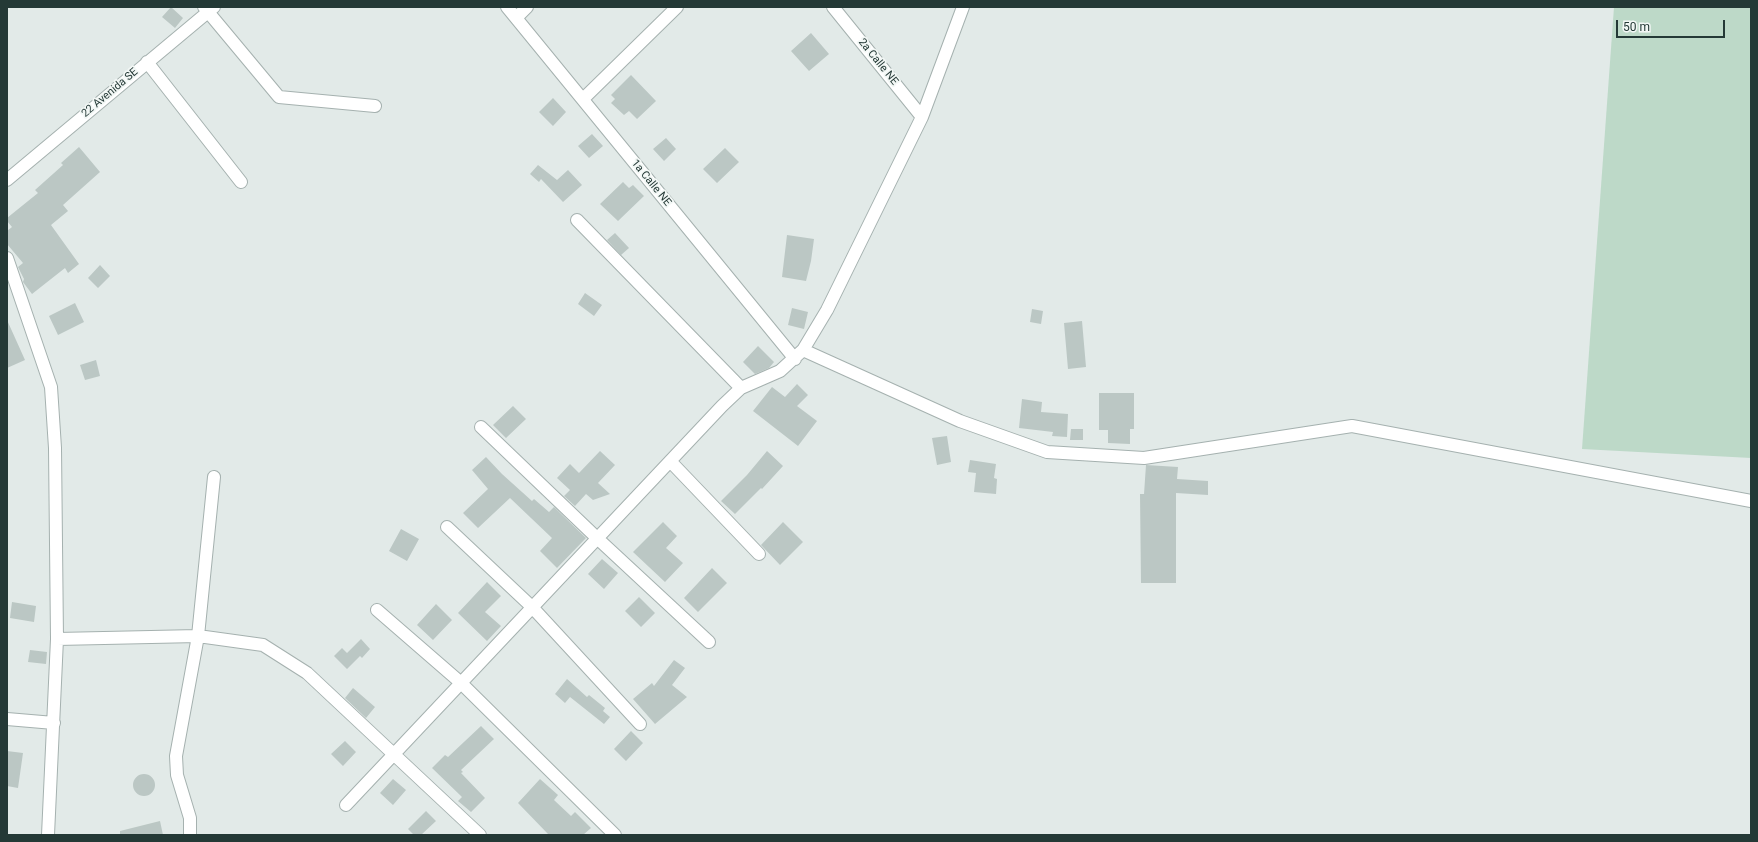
<!DOCTYPE html>
<html>
<head>
<meta charset="utf-8">
<style>
  body { margin:0 }
  #map { position:relative; width:1758px; height:842px; overflow:hidden; background:#e2eae8; font-family:Roboto,sans-serif }
  canvas { display:block }
  .frame { position:absolute; inset:0; border:8px solid #243936; pointer-events:none }
  .scale { position:absolute; left:1616px; top:20px; width:109px; height:18px; box-sizing:border-box; border:2px solid #243936; border-top:0; padding-left:5px; font-size:12px; line-height:14px; white-space:nowrap; color:#243936; -webkit-text-stroke:3px #f2f7f5; paint-order:stroke }
</style>
</head>
<body>
<div id="map">
<canvas width="1758" height="842"></canvas>
<div class="frame"></div>
<div class="scale">50 m</div>
</div>
<script>
const ctx = document.querySelector('canvas').getContext('2d');
ctx.lineJoin = 'round';
function fillPath(path, color) { ctx.fillStyle = color; ctx.fill(path, 'evenodd'); }
const toPath = rows => new Path2D(rows.map(r => 'M' + r).join(''));
function trace(path, color, width, dash) { ctx.strokeStyle = color; ctx.lineWidth = width; ctx.lineCap = dash ? 'butt' : 'round'; ctx.setLineDash(dash || []); ctx.stroke(path); }
function label(font, color, halo, rows, align = 'center') {
  ctx.font = font + ' Roboto,sans-serif'; ctx.lineWidth = 3.5; ctx.setLineDash([]); ctx.textBaseline = 'middle'; ctx.strokeStyle = halo; ctx.fillStyle = color; for (const [text, x, y, turn = 0] of rows) {
    ctx.save(); ctx.translate(x, y); ctx.rotate((+turn || 0) * Math.PI / 180); ctx.textAlign = isNaN(turn) ? turn : align; if (halo) ctx.strokeText(text, 0, 0); ctx.fillText(text, 0, 0); ctx.restore();
  }
}
const green = toPath([
  [1614,7,1751,7,1751,458,1582,449]
]);
const building = toPath([
  [171,7,183,18,175,28,162,17],
  [811,33,829,54,809,71,791,51],
  [631,75,656,101,637,119,629,111,624,115,611,103,615,99,611,95],
  [553,98,566,112,553,126,539,112],
  [592,134,603,146,589,158,578,146],
  [666,138,676,149,664,161,653,149],
  [79,147,100,172,63,205,68,211,51,225,79,264,68,273,65,268,32,294,23,282,24,279,18,267,23,263,7,244,7,231,12,227,7,221,7,218,38,193,35,190,63,165,61,163],
  [725,148,739,162,717,183,703,169],
  [538,165,557,180,568,170,582,185,563,202,541,179,539,182,530,174],
  [623,182,629,188,633,185,644,196,618,221,600,204],
  [615,233,629,248,621,255,607,240],
  [787,235,814,239,811,261,806,281,782,277],
  [100,265,110,276,98,288,88,278],
  [585,293,602,305,594,316,578,304],
  [75,303,84,322,58,335,49,316],
  [792,308,808,312,804,329,788,325],
  [1032,309,1043,311,1041,324,1030,322],
  [7,320,25,360,7,368],
  [1082,321,1086,367,1068,369,1064,323],
  [758,346,774,362,769,368,755,374,743,362],
  [96,360,100,376,85,380,80,365],
  [797,384,808,395,797,406,817,421,798,446,753,411,772,387,785,397],
  [1099,393,1134,393,1134,429,1130,429,1130,444,1108,443,1108,430,1099,430],
  [1022,399,1042,402,1041,412,1068,414,1067,437,1052,436,1053,432,1019,428],
  [513,406,526,419,506,438,493,425],
  [1071,429,1083,429,1083,440,1070,440],
  [947,436,951,462,937,465,932,438],
  [600,451,615,465,598,483,610,494,593,500,586,494,575,506,564,496,570,490,557,478,570,464,579,473],
  [767,451,783,466,762,489,761,488,735,514,721,501,747,475],
  [486,457,502,474,532,501,534,499,549,512,554,507,586,538,557,568,540,551,552,538,510,498,478,528,463,513,488,489,472,470],
  [970,460,996,464,994,478,997,479,996,494,974,492,976,473,968,472],
  [1146,465,1178,467,1177,479,1208,481,1208,495,1176,493,1176,583,1141,583,1140,494,1144,494],
  [663,522,677,536,666,548,683,563,665,582,633,552],
  [783,522,803,542,780,565,761,545],
  [401,529,419,539,407,561,389,551],
  [602,559,618,573,604,589,588,574],
  [712,568,727,583,698,612,684,598],
  [487,582,501,596,485,612,501,626,487,641,458,613],
  [639,597,655,613,641,627,625,611],
  [12,602,36,606,34,622,10,618],
  [436,604,452,620,433,640,417,625],
  [361,639,370,649,362,658,360,656,347,669,334,656,342,648,347,653],
  [30,650,47,652,46,664,28,662],
  [674,660,685,668,672,685,687,697,655,724,633,699,652,683,654,686],
  [567,679,587,697,589,695,605,708,603,711,610,717,604,724,570,697,565,703,555,694],
  [353,688,375,707,366,718,345,698],
  [481,726,494,739,461,770,463,772,461,773,485,798,471,812,458,801,462,797,432,768,445,755,448,757],
  [631,731,643,743,626,761,614,749],
  [345,741,356,752,343,766,331,754],
  [7,751,23,753,18,788,7,786],
  '133 785a11 11 0 1 1 22 0a11 11 0 1 1-22 0Z',
  [393,779,406,790,393,805,380,793],
  [540,779,558,795,554,800,571,816,575,812,591,828,583,835,549,835,518,803],
  [426,811,436,821,421,835,414,835,408,829],
  [160,821,163,835,120,835,120,831]
]);
const minor = toPath([
  [204,7,279,97,375,106],
  [507,7,795,359],
  [833,7,922,117],
  [516,18,527,7],
  [147,62,241,182],
  [583,99,677,7],
  [7,180,214,7],
  [577,220,741,388],
  [7,258,51,387,55,448,57,639,48,835],
  [803,350,960,421,1047,452,1144,458,1352,426,1751,501],
  [481,427,597,538,709,642],
  [670,461,759,554],
  [447,527,532,607,640,724],
  [377,610,460,682,615,835],
  [57,639,198,636,263,645,307,673,480,835],
  [7,719,54,723],
  [346,805,722,406,741,388,780,371,803,350,827,310,922,117,963,7],
  [190,835,190,818,177,775,176,756,198,636,214,477]
]);
const streetNames = [
  ["2a Calle NE",878,62,51],
  ["22 Avenida SE",110,93,-40],
  ["1a Calle NE",651,183,51]
];
fillPath(green, '#bdd9c8');
fillPath(building, '#bbc7c4');
trace(minor, '#a5b1af', 14);
trace(minor, '#fff', 12);
label('11px', '#243936', '#f2f7f5', streetNames);
</script>
</body>
</html>
